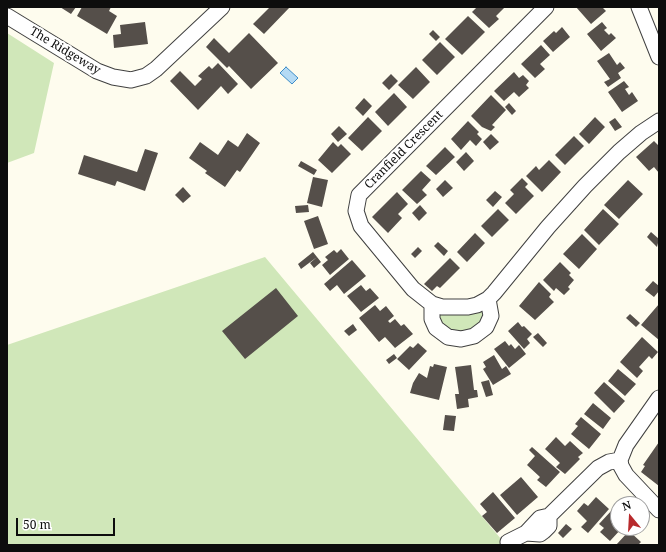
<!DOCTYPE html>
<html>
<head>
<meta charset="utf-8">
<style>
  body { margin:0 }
  #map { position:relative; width:666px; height:552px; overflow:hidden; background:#fefcee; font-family:"Noto Serif",serif }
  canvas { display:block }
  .frame { position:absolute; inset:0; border:8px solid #0d0d0d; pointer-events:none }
  .north { position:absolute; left:610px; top:496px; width:40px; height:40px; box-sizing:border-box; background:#fff; border:1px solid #9e9e9e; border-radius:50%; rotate:342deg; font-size:11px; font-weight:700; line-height:16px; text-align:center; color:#0d0d0d }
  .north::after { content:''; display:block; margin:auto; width:14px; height:18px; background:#b82a2c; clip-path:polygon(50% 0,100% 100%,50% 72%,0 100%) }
  .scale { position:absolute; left:16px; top:518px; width:99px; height:18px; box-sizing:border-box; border:2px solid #0d0d0d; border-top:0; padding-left:5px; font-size:12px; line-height:14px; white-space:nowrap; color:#0d0d0d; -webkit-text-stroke:3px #fff; paint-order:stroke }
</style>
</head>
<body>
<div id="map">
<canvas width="666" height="552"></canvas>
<div class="frame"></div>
<div class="north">N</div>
<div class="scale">50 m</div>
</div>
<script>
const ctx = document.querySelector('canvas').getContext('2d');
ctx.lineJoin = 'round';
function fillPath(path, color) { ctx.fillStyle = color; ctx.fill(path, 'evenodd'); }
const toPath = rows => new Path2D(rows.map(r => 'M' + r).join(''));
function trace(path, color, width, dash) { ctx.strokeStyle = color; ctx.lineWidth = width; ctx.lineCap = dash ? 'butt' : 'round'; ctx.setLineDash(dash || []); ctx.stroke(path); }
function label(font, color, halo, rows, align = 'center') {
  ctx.font = font + ' "Noto Serif",serif'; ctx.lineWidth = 4; ctx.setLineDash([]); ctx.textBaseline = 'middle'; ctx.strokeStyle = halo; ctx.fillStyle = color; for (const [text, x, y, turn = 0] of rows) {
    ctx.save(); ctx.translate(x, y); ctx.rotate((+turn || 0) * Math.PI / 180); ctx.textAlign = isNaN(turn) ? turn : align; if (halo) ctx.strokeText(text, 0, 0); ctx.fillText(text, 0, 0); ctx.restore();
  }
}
const green = toPath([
  [7,33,54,63,34,153,7,163],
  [265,257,506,545,7,545,7,345],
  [484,310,483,324,463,335,439,325,437,314]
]);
const water = toPath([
  [286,67,298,78,292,84,280,73,286,67]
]);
const building = toPath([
  [60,7,76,7,71,14],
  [82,7,111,7,109,11,117,16,107,34,77,16],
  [270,7,290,7,264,34,253,24],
  [477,7,505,7,496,16,499,19,489,28,472,12],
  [576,7,602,7,606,11,591,24],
  [468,16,485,32,462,55,445,39],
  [145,22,148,44,114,48,113,35,121,34,120,25],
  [602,22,607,28,604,30,609,35,611,33,616,38,601,51,587,34],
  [562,27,570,37,553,52,543,41,554,31,556,33],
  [433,30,440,37,436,41,429,34],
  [249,33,278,63,251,89,229,66,227,68,206,47,214,38,229,53],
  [440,42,455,57,437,75,422,60],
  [541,45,550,55,540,64,545,69,535,78,521,64],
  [609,53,617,65,620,62,625,68,618,73,621,78,608,87,604,82,610,79,597,61],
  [218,63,238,84,228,94,221,86,198,110,170,81,180,71,195,86,202,79,198,76,209,66,212,69],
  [416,67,430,82,413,99,398,85],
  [514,72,519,78,523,75,529,81,526,85,529,88,519,97,514,92,504,101,494,91],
  [391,74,398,81,389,90,382,83],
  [624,81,629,87,625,89,629,95,632,92,638,101,622,112,608,92],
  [394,93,407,107,388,126,375,112],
  [491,95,506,110,492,125,495,127,491,131,482,127,471,116],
  [364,98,372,106,363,116,355,108],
  [509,103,516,111,512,115,505,107],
  [368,117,382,131,362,151,348,138],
  [595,117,605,127,589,144,579,134],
  [615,118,622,127,615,131,609,122],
  [468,121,479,132,477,134,482,139,476,146,470,140,461,150,451,139],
  [339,126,347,134,338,142,331,134],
  [247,133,260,143,240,172,237,170,225,187,205,173,207,171,189,158,200,142,218,155,228,140,238,147],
  [491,134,499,142,490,150,483,142],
  [574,136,584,146,565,165,555,155],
  [654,141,659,146,659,173,654,167,649,171,636,157],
  [333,142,338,147,341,144,351,154,332,173,318,160],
  [445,147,455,157,436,175,426,166],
  [145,149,158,153,145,191,117,181,115,186,78,174,84,155,137,172],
  [466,152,474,161,464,171,456,162],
  [549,160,561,172,542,192,526,176,536,166,539,170],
  [301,161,317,170,314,175,298,166],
  [421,171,431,180,422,190,427,195,417,204,402,190],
  [313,177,328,180,322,207,307,203],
  [522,178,528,184,525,187,534,196,516,214,505,203,514,194,510,190],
  [445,180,453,188,443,197,436,189],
  [628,180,643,194,619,219,604,205],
  [183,187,191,196,183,203,175,195],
  [495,191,502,197,493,207,486,200],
  [397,192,408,204,398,214,402,218,388,233,372,217],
  [308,205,309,212,296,213,295,206],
  [420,205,427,213,419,221,412,213],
  [498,209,509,220,492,237,481,226],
  [603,209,619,224,599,245,584,230],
  [318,216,328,244,314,249,304,221],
  [651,232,659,239,657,247,647,237],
  [475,233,485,243,467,262,457,252],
  [582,234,597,249,579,269,563,254],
  [438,242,448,251,444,256,434,246],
  [418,247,422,251,415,258,411,254],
  [341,249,349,259,330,275,322,265,328,260,325,257,334,250,337,253],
  [313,252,317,257,301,269,298,264],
  [317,257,321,262,314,268,310,263],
  [450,258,460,268,440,288,437,286,432,291,424,284],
  [352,260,366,276,344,294,337,285,330,291,324,284],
  [560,262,571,273,569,275,574,280,568,287,570,289,564,295,556,288,554,291,543,280],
  [653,281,659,286,659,291,654,297,645,290],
  [539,282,551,294,549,297,554,302,535,320,519,306],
  [361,285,366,291,370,288,379,298,361,312,347,296],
  [276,288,298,316,245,359,222,331],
  [659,304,659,340,641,325],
  [375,305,380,311,386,306,394,316,388,321,390,323,395,319,401,326,404,324,413,334,395,348,385,337,379,342,359,318],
  [630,314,640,323,636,327,626,318],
  [518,322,522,327,524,326,532,334,527,339,530,343,524,349,508,331],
  [353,324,357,330,349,336,344,331],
  [538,333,547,343,543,347,533,337],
  [642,337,658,352,652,359,649,356,639,367,643,371,637,378,620,362],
  [505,341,509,346,511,344,515,349,519,345,526,354,509,368,494,349],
  [418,343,427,351,409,370,397,359,410,346,413,348],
  [394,354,397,358,389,364,386,360],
  [494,355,502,369,506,366,511,374,493,385,483,369,486,367,483,362],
  [434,364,447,367,439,400,410,393,413,383,419,373,427,378,430,366,433,367],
  [471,365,474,390,477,390,478,397,468,399,469,407,457,409,455,394,459,394,455,367],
  [618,369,636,384,625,396,608,381],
  [489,380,493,395,486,397,481,382],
  [604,382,625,401,614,413,594,393],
  [593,403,611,418,603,429,584,414],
  [445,415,456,416,454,431,443,430],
  [581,417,601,434,589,449,571,434,578,426,575,424],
  [556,437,565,446,570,441,583,453,578,457,580,459,565,474,556,467,560,463,545,449],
  [659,442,659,486,641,472,645,466,643,465],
  [532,447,560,472,546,487,537,480,540,477,527,465,535,456,529,450],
  [521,477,538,497,517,515,500,495],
  [493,492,515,518,497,533,482,516,487,512,480,504],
  [596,497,609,509,588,533,581,527,587,521,577,511,584,503,588,506],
  [612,510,618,515,618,528,622,528,610,541,600,532,604,528,599,524],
  [566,524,572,529,563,538,558,533],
  [629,531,641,542,638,545,616,545]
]);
const minor = toPath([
  [546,7,359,195,356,211,361,226,413,289,432,304,442,307,468,307,477,305,488,299,494,293,548,227,585,186,619,152,641,133,659,121],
  [639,7,659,57],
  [7,16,97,71,113,77,131,80,146,76,156,69,222,7],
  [432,304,432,319,436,328,448,337,461,339,474,336,486,327,491,316,488,299],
  [659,398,626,445,620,460,621,466,626,475,659,510],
  [526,533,540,534,544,531,549,526,549,516],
  [508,542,526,533,540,518,549,516,598,468,609,462,620,460]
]);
const streetNames = [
  ["The Ridgeway",65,51,31],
  ["Cranfield Crescent",404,150,-45]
];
fillPath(green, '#d0e7b9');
fillPath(water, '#b4daf4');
trace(water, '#3e8dc8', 1);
fillPath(building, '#554f4a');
trace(minor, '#404040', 17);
trace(minor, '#fff', 15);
label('12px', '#0d0d0d', '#fff', streetNames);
</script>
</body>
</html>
